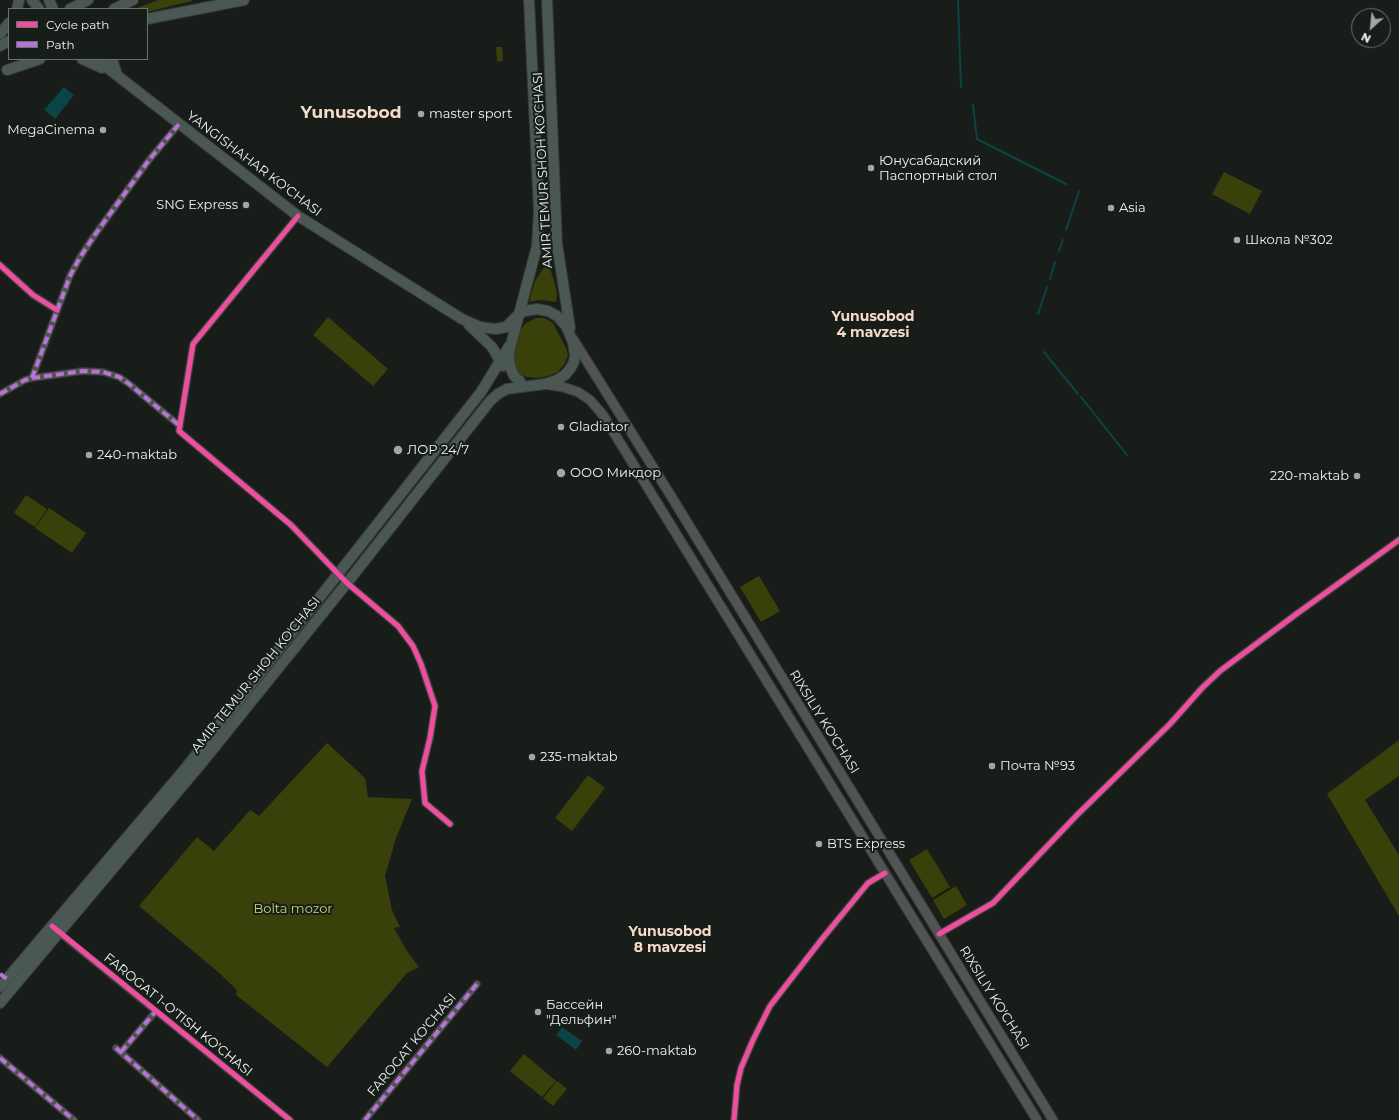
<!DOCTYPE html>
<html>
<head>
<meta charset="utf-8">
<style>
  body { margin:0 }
  #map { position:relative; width:1399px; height:1120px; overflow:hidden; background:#181d1a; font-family:Montserrat,sans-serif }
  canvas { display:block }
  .legend { position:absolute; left:8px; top:8px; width:140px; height:52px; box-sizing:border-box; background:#171e19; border:1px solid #6c736e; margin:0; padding:5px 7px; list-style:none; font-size:12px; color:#ecf2ee }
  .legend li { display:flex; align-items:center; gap:8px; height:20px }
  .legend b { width:20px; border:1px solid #6c736e }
  .north { position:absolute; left:1351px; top:8px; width:40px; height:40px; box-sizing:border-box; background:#171e19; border:1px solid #6c736e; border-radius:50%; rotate:207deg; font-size:11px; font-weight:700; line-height:16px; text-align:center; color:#ecf2ee }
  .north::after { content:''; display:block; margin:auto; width:14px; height:18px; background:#a2a7a4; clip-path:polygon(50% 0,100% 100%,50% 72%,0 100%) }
</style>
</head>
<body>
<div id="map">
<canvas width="1399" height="1120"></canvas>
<ul class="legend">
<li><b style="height:5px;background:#ef4d9e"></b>Cycle path</li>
<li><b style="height:5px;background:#b673d3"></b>Path</li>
</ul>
<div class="north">N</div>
</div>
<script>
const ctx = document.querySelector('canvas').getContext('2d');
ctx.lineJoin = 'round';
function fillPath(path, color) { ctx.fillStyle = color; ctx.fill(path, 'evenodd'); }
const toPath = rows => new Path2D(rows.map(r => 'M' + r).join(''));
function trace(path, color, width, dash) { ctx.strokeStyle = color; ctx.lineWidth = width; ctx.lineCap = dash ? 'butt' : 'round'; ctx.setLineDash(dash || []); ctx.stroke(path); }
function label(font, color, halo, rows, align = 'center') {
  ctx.font = font + ' Montserrat,sans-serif'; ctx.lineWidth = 4; ctx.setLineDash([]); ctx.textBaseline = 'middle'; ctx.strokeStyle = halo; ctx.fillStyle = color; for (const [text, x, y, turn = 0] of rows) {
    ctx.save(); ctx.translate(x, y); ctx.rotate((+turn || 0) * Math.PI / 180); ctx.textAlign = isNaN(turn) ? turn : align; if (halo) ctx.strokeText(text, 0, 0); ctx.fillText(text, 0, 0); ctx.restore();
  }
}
const green = toPath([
  [158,0,192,0,192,1,147,12,147,9,134,9],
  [496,47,502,47,503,61,497,62],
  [1224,172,1262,191,1250,214,1212,194],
  [546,264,549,265,554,281,557,293,556,302,540,300,529,302,535,281],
  [328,317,388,369,373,386,313,335],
  [536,318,544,318,553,323,567,350,568,355,565,363,558,372,548,376,539,378,527,377,521,375,515,370,513,357,518,335,521,329,526,323],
  [26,495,47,509,35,527,14,513],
  [49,508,86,533,72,553,35,528],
  [759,576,780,611,761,622,740,587],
  [1399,740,1399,776,1365,800,1399,855,1399,916,1327,794],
  [327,743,365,778,368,797,412,799,396,838,385,876,392,910,400,927,394,928,407,951,419,967,407,973,327,1067,236,995,237,990,217,971,139,906,197,837,214,851,250,810,259,816],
  [588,775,605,788,572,831,555,818],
  [927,849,950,887,932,898,909,860],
  [956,886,967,905,944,919,933,900],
  [524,1054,556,1081,542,1097,510,1071],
  [557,1081,567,1089,553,1106,543,1098]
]);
const water = toPath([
  [64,87,74,95,55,119,44,110],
  [562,1027,582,1041,576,1050,556,1035]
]);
const stream = toPath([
  [958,0,961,87],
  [973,105,977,139,1066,184],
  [1066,230,1079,191],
  [1059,251,1063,240],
  [1050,279,1055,262],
  [1038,314,1047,287],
  [1044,352,1078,394],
  [1081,397,1127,455]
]);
const minor = toPath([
  [298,216,193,344,179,431,291,525,347,583,398,626,413,646,421,664,435,706,430,738,422,771,425,803,450,824],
  [0,265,33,295,57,310],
  [32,378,70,276,79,259,94,236,149,160,179,124],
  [0,394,25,380,32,378,83,371,103,372,119,377,128,383,180,426],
  [57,931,290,1120],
  [939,934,993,903,1077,815,1170,724,1202,688,1220,671,1295,615,1399,540],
  [116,1048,198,1120],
  [121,1052,156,1011],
  [0,1058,74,1120],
  [365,1120,477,984],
  [734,1120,737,1085,741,1068,753,1040,770,1006,822,939,868,883,885,873]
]);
const secondary = toPath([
  [573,339,671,496,1053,1120],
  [544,384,563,387,578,392,590,400,603,415,1037,1120]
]);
const primary = toPath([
  [32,0,39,9],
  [49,0,53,9],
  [547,0,557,244,570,328],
  [17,9,19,0],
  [70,9,88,0],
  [114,9,133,0],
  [147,19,244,0],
  [0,34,9,23],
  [0,46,9,41],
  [82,59,102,68],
  [112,59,117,75],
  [7,70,40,59],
  [469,325,492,347,503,366],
  [520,381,514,376,511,369,509,361,509,352,537,246,539,211,529,0],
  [0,987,184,770,481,392,510,345],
  [0,1003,201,764,347,583,490,401,498,394,507,389,545,384,557,380,565,375,570,369,574,362,575,355,573,342,566,326,557,316,548,311,537,309,525,311,518,315,506,327,496,329,480,327,462,319,298,216,96,59]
]);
const quiet = toPath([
  [32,378,70,276,79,259,94,236,149,160,179,124],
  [0,394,25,380,32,378,83,371,103,372,119,377,128,383,180,426],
  [0,974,7,979],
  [116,1048,198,1120],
  [121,1052,156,1011],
  [0,1058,74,1120],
  [365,1120,477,984]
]);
const cycleway = toPath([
  [298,216,193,344,179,431,291,525,347,583,398,626,413,646,421,664,435,706,430,738,422,771,425,803,450,824],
  [0,265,33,295,57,310],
  [52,926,290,1120],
  [939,934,993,903,1077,815,1170,724,1202,688,1220,671,1295,615,1399,540],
  [734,1120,737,1085,741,1068,753,1040,770,1006,822,939,868,883,885,873]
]);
const markers = [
  [421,114,4,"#a2a7a4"],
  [103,130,4,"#a2a7a4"],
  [871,168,4,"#a2a7a4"],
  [246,205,4,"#a2a7a4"],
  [1111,208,4,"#a2a7a4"],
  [1237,240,4,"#a2a7a4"],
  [561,427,4,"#a2a7a4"],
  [398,450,5,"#a2a7a4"],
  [89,455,4,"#a2a7a4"],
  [561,473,5,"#a2a7a4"],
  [1357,476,4,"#a2a7a4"],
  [532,757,4,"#a2a7a4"],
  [992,766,4,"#a2a7a4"],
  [819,844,4,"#a2a7a4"],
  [538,1012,4,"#a2a7a4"],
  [609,1051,4,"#a2a7a4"]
];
const poiNames = [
  ["master sport",429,114],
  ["MegaCinema",95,130,"right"],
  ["Юнусабадский",879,161],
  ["Паспортный стол",879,176],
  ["SNG Express",238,205,"right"],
  ["Asia",1119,208],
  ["Школа №302",1245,240],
  ["Gladiator",569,427],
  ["ЛОР 24/7",407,450],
  ["240-maktab",97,455],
  ["ООО Микдор",570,473],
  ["220-maktab",1349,476,"right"],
  ["235-maktab",540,757],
  ["Почта №93",1000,766],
  ["BTS Express",827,844],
  ["Бассейн",546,1005],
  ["\"Дельфин\"",546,1020],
  ["260-maktab",617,1051]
];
const streetNames = [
  ["YANGISHAHAR KO'CHASI",254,164,37],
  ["AMIR TEMUR SHOH KO'CHASI",543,170,-93],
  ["AMIR TEMUR SHOH KO'CHASI",256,675,-51],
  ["RIXSILIY KO'CHASI",824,722,58],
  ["RIXSILIY KO'CHASI",994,998,58],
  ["FAROGAT 1-O'TISH KO'CHASI",178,1015,39],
  ["FAROGAT KO'CHASI",412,1045,-50]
];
const parkNames = [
  ["Bolta mozor",293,909]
];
const neighbourhoodNames = [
  ["Yunusobod",873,317],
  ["4 mavzesi",873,333],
  ["Yunusobod",670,932],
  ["8 mavzesi",670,948]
];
const districtNames = [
  ["Yunusobod",351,113]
];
fillPath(green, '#39400a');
fillPath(water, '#0a4445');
trace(stream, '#0a4445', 2);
trace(minor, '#363936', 8);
trace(secondary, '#363936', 11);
trace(primary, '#363936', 12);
trace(minor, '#515452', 6);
trace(secondary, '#515452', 9);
trace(primary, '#4b5753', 10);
trace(quiet, '#b673d3', 4, [8, 4]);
trace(cycleway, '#ef4d9e', 5);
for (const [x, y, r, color] of markers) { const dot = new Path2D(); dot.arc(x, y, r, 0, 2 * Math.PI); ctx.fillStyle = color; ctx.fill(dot); trace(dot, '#171e19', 1.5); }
label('13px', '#ecf2ee', '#171e19', poiNames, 'left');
label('13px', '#ecf2ee', '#171e19', streetNames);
label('13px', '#c7d670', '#171e19', parkNames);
label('bold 14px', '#f6dac7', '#171e19', neighbourhoodNames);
label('bold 17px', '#f6dac7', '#171e19', districtNames);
</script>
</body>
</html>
